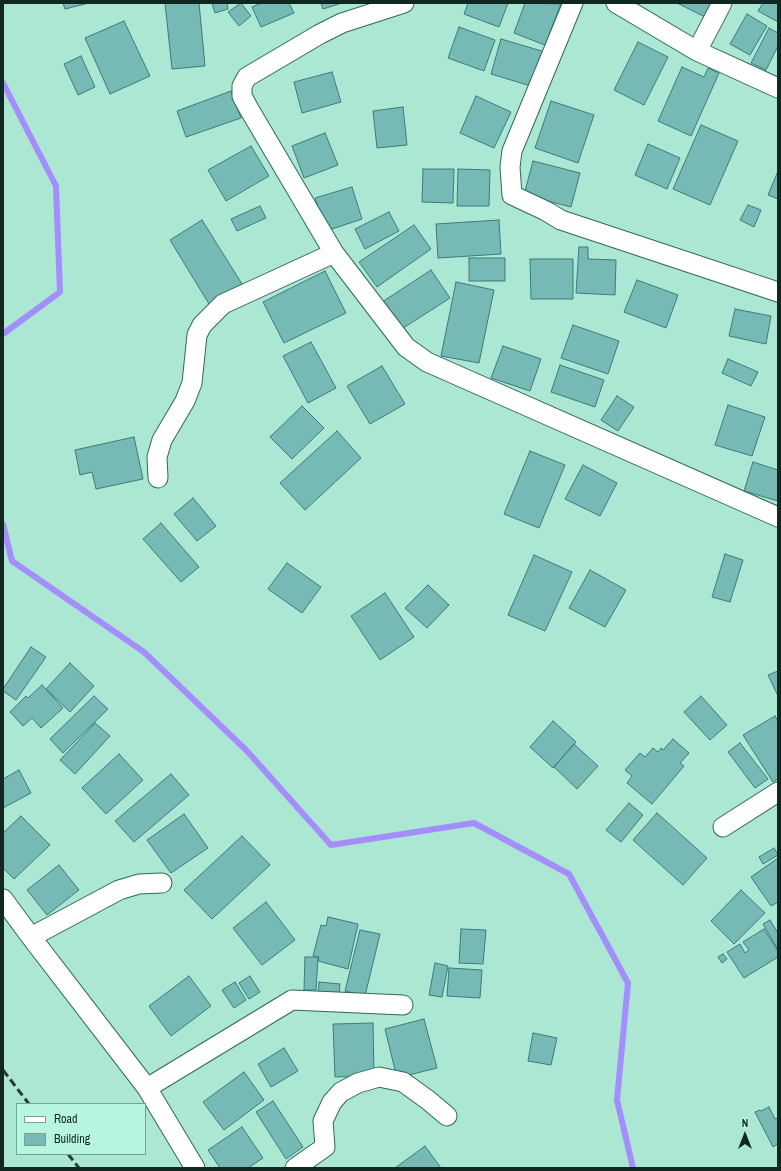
<!DOCTYPE html>
<html>
<head>
<meta charset="utf-8">
<style>
  body { margin:0 }
  #map { position:relative; width:781px; height:1171px; overflow:hidden; background:#abe7d2; font-family:"Archivo Narrow",sans-serif }
  canvas { display:block }
  .frame { position:absolute; inset:0; border:4px solid #102821; pointer-events:none }
  .legend { position:absolute; left:16px; top:1103px; width:130px; height:52px; box-sizing:border-box; background:#b8f5df; border:1px solid #75a393; margin:0; padding:5px 7px; list-style:none; font-size:12px; color:#102821 }
  .legend li { display:flex; align-items:center; gap:8px; height:20px }
  .legend b { width:20px; border:1px solid #75a393 }
  .north { position:absolute; left:725px; top:1115px; width:40px; height:40px; -webkit-text-stroke:3px #b8f5df; paint-order:stroke; rotate:0deg; font-size:11px; font-weight:700; line-height:16px; text-align:center; color:#102821 }
  .north::after { content:''; display:block; margin:auto; width:14px; height:18px; background:#102821; clip-path:polygon(50% 0,100% 100%,50% 72%,0 100%) }
</style>
</head>
<body>
<div id="map">
<canvas width="781" height="1171"></canvas>
<div class="frame"></div>
<ul class="legend">
<li><b style="height:5px;background:#fff"></b>Road</li>
<li><b style="height:11px;background:#77b9b5"></b>Building</li>
</ul>
<div class="north">N</div>
</div>
<script>
const ctx = document.querySelector('canvas').getContext('2d');
ctx.lineJoin = 'round';
const toPath = rows => new Path2D(rows.map(r => 'M' + r).join(''));
function trace(path, color, width, dash) { ctx.strokeStyle = color; ctx.lineWidth = width; ctx.lineCap = dash ? 'butt' : 'round'; ctx.setLineDash(dash || []); ctx.stroke(path); }
function fillPath(path, color) { ctx.fillStyle = color; ctx.fill(path, 'evenodd'); }
const stream = toPath([
  [3,83,56,186,60,292,3,334],
  [3,524,12,561,144,652,247,751,331,845,474,823,569,874,628,983,617,1100,633,1168]
]);
const building = toPath([
  [63,3,89,3,65,9,63,3],
  [165,3,199,3,205,66,172,69,165,3],
  [212,3,227,3,228,9,215,13,212,3],
  [241,3,251,16,239,26,228,12,241,3],
  [262,3,289,3,294,13,261,27,252,7,262,3],
  [321,3,342,3,323,9,321,3],
  [468,3,508,3,499,27,464,14,468,3],
  [525,3,561,4,545,45,514,33,525,3],
  [677,3,711,3,705,17,677,3],
  [763,3,778,3,778,22,758,11,763,3],
  [747,14,767,26,750,55,730,44,747,14],
  [124,21,150,76,110,94,85,38,124,21],
  [459,27,495,40,484,71,448,58,459,27],
  [769,28,778,33,778,46,766,70,751,63,769,28],
  [501,39,545,52,534,87,491,74,501,39],
  [638,42,668,57,644,105,614,90,638,42],
  [81,56,95,87,78,95,64,64,81,56],
  [682,67,704,77,708,68,719,73,691,136,658,121,682,67],
  [332,72,341,102,302,113,294,82,332,72],
  [231,91,241,118,186,137,177,111,231,91],
  [476,96,511,112,494,148,460,133,476,96],
  [551,101,594,115,578,163,535,148,551,101],
  [403,107,407,145,377,148,373,111,403,107],
  [701,125,738,141,710,205,673,189,701,125],
  [325,133,338,165,304,178,292,146,325,133],
  [648,144,680,158,667,189,635,175,648,144],
  [251,146,269,176,226,201,208,170,251,146],
  [533,161,580,173,571,207,524,195,533,161],
  [423,169,454,169,453,203,422,202,423,169],
  [458,169,490,170,489,206,457,206,458,169],
  [778,171,778,199,768,195,778,171],
  [352,187,362,219,326,231,315,198,352,187],
  [748,205,761,210,754,227,740,220,748,205],
  [260,206,266,218,237,231,231,219,260,206],
  [389,212,399,231,365,249,355,229,389,212],
  [202,220,242,284,209,304,170,240,202,220],
  [499,220,501,254,438,258,436,224,499,220],
  [414,225,431,249,377,287,359,262,414,225],
  [579,247,588,247,588,259,616,260,615,295,576,293,579,247],
  [469,258,505,258,505,281,469,281,469,258],
  [530,259,573,259,573,299,531,299,530,259],
  [431,270,450,298,397,332,379,304,431,270],
  [325,271,346,313,284,343,263,302,325,271],
  [637,280,678,295,666,328,624,312,637,280],
  [456,282,494,290,479,363,441,356,456,282],
  [735,309,771,316,766,344,729,336,735,309],
  [573,325,619,341,608,374,561,358,573,325],
  [311,342,336,388,308,403,283,356,311,342],
  [503,346,541,359,530,391,491,378,503,346],
  [728,359,758,372,751,386,722,373,728,359],
  [560,365,604,380,595,407,551,392,560,365],
  [382,366,405,404,370,424,347,386,382,366],
  [617,396,634,407,618,431,601,420,617,396],
  [728,405,765,417,752,456,715,445,728,405],
  [302,406,324,428,292,459,270,437,302,406],
  [337,431,361,458,305,510,280,483,337,431],
  [134,437,143,479,96,489,92,472,80,475,75,450,134,437],
  [530,451,565,465,539,528,504,514,530,451],
  [753,462,778,470,778,501,744,491,753,462],
  [583,465,617,483,600,516,565,499,583,465],
  [193,498,216,526,197,541,174,514,193,498],
  [161,523,199,567,181,582,143,539,161,523],
  [725,554,743,560,730,602,712,597,725,554],
  [534,555,572,572,545,631,508,615,534,555],
  [287,563,321,587,302,613,268,589,287,563],
  [590,570,626,590,605,627,569,608,590,570],
  [428,585,449,605,427,628,405,608,428,585],
  [385,593,414,637,380,660,351,616,385,593],
  [31,647,46,657,16,700,3,691,3,689,31,647],
  [70,663,94,686,70,712,46,689,70,663],
  [778,671,778,696,768,675,778,671],
  [42,685,63,708,41,728,32,718,23,726,10,712,26,696,28,698,42,685],
  [94,696,108,709,63,753,50,739,94,696],
  [701,696,727,725,710,740,684,712,701,696],
  [775,716,778,721,778,779,773,782,743,735,775,716],
  [553,721,576,742,553,768,530,747,553,721],
  [95,723,110,736,75,774,60,760,95,723],
  [673,739,689,753,680,763,684,766,652,804,627,783,632,776,625,770,640,753,645,757,653,748,658,752,661,748,663,750,673,739],
  [740,743,768,779,755,788,728,752,740,743],
  [574,744,598,766,577,789,554,767,574,744],
  [119,754,143,780,106,814,82,788,119,754],
  [19,770,31,793,3,808,3,779,19,770],
  [171,774,189,795,134,842,115,821,171,774],
  [629,803,643,815,621,842,606,830,629,803],
  [657,813,707,858,683,885,633,840,657,813],
  [184,814,208,848,171,873,147,840,184,814],
  [21,816,50,845,14,879,3,868,3,833,21,816],
  [242,836,270,865,212,919,184,890,242,836],
  [774,848,778,855,763,864,759,857,774,848],
  [778,858,778,902,771,906,751,877,778,858],
  [59,865,79,890,47,915,27,890,59,865],
  [741,890,765,913,734,944,711,921,741,890],
  [266,902,295,940,262,965,233,928,266,902],
  [328,917,358,924,348,969,318,961,319,957,313,956,321,925,326,926,328,917],
  [770,920,778,933,778,947,777,948,763,924,770,920],
  [461,929,486,930,483,964,459,963,461,929],
  [764,929,778,951,778,957,744,978,727,952,740,944,745,953,749,950,743,942,764,929],
  [360,930,380,934,365,996,345,991,360,930],
  [723,954,727,959,722,963,718,957,723,954],
  [305,957,318,957,316,990,304,990,305,957],
  [435,963,448,966,442,997,429,995,435,963],
  [449,968,482,970,480,998,447,996,449,968],
  [189,976,211,1006,171,1036,149,1006,189,976],
  [250,976,260,992,249,999,239,983,250,976],
  [235,982,246,1000,234,1008,222,990,235,982],
  [319,982,340,984,339,996,318,993,319,982],
  [424,1019,437,1068,397,1078,385,1029,424,1019],
  [373,1023,374,1076,335,1077,333,1024,373,1023],
  [533,1033,557,1038,551,1065,528,1061,533,1033],
  [284,1048,298,1071,271,1087,258,1064,284,1048],
  [244,1072,264,1100,224,1130,203,1102,244,1072],
  [273,1101,303,1147,286,1159,256,1112,273,1101],
  [769,1107,775,1119,777,1118,778,1121,778,1144,773,1147,755,1112,760,1110,761,1111,769,1107],
  [242,1127,263,1158,248,1168,220,1168,208,1150,242,1127],
  [425,1146,441,1168,395,1168,425,1146]
]);
const minor = toPath([
  [404,3,342,23,320,34,247,77,242,86,242,96,249,109,334,253,406,347,427,362,778,517],
  [573,3,512,151,510,167,512,195,546,211,561,220,778,292],
  [616,3,697,51,778,88],
  [697,51,722,3],
  [158,478,157,457,162,440,185,401,192,383,197,335,202,325,223,304,334,253],
  [723,827,778,792],
  [3,899,31,937,147,1088,195,1168],
  [31,937,119,890,139,884,162,883],
  [147,1088,292,1000,403,1005],
  [295,1168,325,1147,323,1121,332,1102,341,1092,358,1083,379,1077,403,1082,428,1100,447,1116]
]);
const rail = toPath([
  [3,1070,29,1104],
  [68,1154,79,1168]
]);
trace(stream, '#a48dfc', 6);
fillPath(building, '#77b9b5');
trace(building, '#397c79', 1);
trace(minor, '#2f6957', 21);
trace(minor, '#fff', 19);
trace(rail, '#233f36', 3, [8, 4]);
</script>
</body>
</html>
